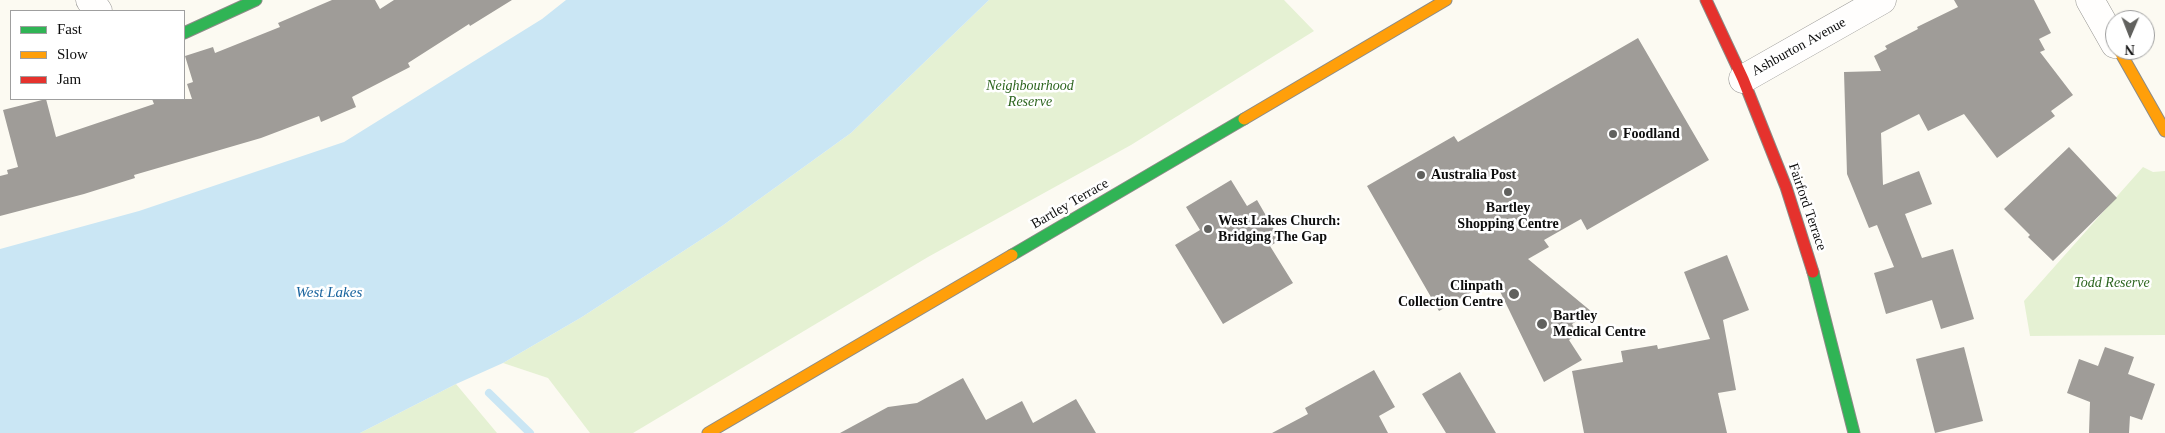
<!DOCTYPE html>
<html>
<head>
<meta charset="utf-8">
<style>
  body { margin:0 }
  #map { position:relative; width:2165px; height:433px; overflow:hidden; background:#fcfaf2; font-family:"Times New Roman",serif }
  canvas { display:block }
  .legend { position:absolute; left:10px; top:10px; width:175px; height:90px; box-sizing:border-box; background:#fff; border:1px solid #9f9f9f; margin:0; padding:6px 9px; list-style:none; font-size:15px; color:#0e0e0e }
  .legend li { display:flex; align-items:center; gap:10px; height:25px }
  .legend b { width:25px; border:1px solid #9f9f9f }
  .north { position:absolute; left:2105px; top:10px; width:50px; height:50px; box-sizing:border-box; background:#fff; border:1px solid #9f9f9f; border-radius:50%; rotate:181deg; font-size:14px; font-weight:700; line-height:20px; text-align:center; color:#0e0e0e }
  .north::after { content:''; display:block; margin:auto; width:18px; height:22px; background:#61615e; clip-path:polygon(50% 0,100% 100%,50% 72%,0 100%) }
</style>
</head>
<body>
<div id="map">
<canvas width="2165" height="433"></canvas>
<ul class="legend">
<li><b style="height:6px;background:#30b455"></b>Fast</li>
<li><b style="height:6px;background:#ff9f0a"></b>Slow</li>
<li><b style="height:6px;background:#e5322d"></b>Jam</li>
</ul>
<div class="north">N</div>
</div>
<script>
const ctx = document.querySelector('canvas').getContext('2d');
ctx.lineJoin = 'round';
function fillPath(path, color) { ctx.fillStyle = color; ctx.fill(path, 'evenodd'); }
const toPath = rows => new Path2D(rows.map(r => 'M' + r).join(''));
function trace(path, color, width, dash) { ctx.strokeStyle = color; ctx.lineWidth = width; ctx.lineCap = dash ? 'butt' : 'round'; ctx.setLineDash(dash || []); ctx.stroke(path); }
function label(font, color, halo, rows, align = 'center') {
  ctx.font = font + ' "Times New Roman",serif'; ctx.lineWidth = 5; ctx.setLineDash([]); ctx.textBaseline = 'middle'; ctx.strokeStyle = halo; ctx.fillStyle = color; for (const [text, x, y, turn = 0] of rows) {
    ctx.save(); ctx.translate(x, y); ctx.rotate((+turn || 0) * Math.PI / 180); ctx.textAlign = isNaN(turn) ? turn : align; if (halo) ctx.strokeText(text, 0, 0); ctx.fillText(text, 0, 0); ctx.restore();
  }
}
const green = toPath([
  [989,0,1284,0,1314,31,1131,145,928,257,633,433,590,433,548,378,503,363,582,317,722,226,851,133],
  [2143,167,2153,172,2165,171,2165,335,2030,336,2024,301],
  [456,384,497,433,360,433]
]);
const water = toPath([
  [566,0,989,0,851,133,722,226,582,317,503,363,456,384,360,433,0,433,0,249,139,211,344,142,542,19]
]);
const stream = toPath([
  [489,393,530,433]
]);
const building = toPath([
  [332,0,375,0,380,9,394,0,512,0,470,26,469,24,408,63,410,67,352,97,356,107,321,122,319,116,261,138,134,175,135,178,84,194,0,216,0,176,8,174,7,170,18,167,3,110,46,99,56,137,154,104,152,99,192,99,187,84,193,82,185,56,213,47,215,53,280,27,278,23],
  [1954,0,2034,0,2051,33,2039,39,2045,50,2040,52,2073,95,2051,111,2055,116,1997,158,1964,114,1928,131,1919,114,1881,133,1883,185,1919,171,1932,204,1905,214,1922,258,1953,249,1974,319,1941,329,1932,300,1886,314,1874,273,1894,267,1877,225,1869,228,1847,174,1844,72,1881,71,1874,56,1887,49,1885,46,1918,29,1917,27,1958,7],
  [1638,38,1709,160,1587,230,1581,219,1544,240,1549,247,1528,259,1592,312,1572,324,1577,334,1569,340,1582,360,1544,382,1494,279,1439,311,1367,186,1454,136,1458,142],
  [2069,147,2117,198,2053,261,2028,237,2030,235,2004,209],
  [1231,180,1247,206,1257,200,1280,240,1270,246,1293,283,1223,324,1175,245,1200,230,1186,207],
  [1727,255,1749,310,1723,320,1736,390,1718,393,1727,433,1584,433,1572,371,1623,362,1621,351,1657,345,1658,349,1710,339,1684,272],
  [1964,347,1983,421,1935,433,1916,359],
  [2105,347,2134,357,2128,374,2155,384,2142,420,2130,416,2129,433,2089,433,2090,402,2067,393,2079,359,2098,366],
  [1374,370,1395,407,1379,416,1388,433,1272,433,1308,414,1305,408],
  [1460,372,1496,433,1446,433,1422,394],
  [963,378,986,420,1022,401,1033,423,1076,399,1096,433,840,433,888,407,917,403]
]);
const street = toPath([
  [90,0,98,11],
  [2090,0,2115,44],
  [1743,79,1882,0]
]);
const fast = toPath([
  [184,33,256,0],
  [1012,255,1244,119],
  [1813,272,1854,433]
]);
const slow = toPath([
  [2119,50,2165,131],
  [1244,119,1446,0],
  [708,433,1012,255]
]);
const jam = toPath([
  [1706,0,1743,79,1786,187,1813,272]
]);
const markers = [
  [1613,134,5,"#61615e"],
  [1421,175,5,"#61615e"],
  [1508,192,5,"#61615e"],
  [1208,229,5,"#61615e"],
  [1514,294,6,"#61615e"],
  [1542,324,6,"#61615e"]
];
const streetNames = [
  ["Ashburton Avenue",1799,47,-29],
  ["Bartley Terrace",1070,204,-30],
  ["Fairford Terrace",1807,207,71]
];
const parkNames = [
  ["Neighbourhood",1030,86],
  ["Reserve",1030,102],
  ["Todd Reserve",2112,283]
];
const poiNames = [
  ["Foodland",1623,134],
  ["Australia Post",1431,175],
  ["Bartley",1508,208,"center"],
  ["Shopping Centre",1508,224,"center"],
  ["West Lakes Church:",1218,221],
  ["Bridging The Gap",1218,237],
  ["Clinpath",1503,286,"right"],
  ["Collection Centre",1503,302,"right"],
  ["Bartley",1553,316],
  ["Medical Centre",1553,332]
];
const waterNames = [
  ["West Lakes",329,293]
];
fillPath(green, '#e5f1d3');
fillPath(water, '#cae6f4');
trace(stream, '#cae6f4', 8);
fillPath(building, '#9f9c98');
trace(street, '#959491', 29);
trace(fast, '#8c8b87', 13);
trace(slow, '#8c8b87', 13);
trace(jam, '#8c8b87', 13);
trace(street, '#fffefd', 28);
trace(fast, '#30b455', 11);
trace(slow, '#ff9f0a', 11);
trace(jam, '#e5322d', 11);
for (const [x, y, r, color] of markers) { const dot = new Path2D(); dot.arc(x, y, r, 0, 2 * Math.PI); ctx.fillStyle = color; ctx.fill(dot); trace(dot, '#fff', 2); }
label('14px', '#0e0e0e', '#fff', streetNames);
label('italic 14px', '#2d651f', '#fff', parkNames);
label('bold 14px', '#0e0e0e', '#fff', poiNames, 'left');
label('italic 15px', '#19649e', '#fff', waterNames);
</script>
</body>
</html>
